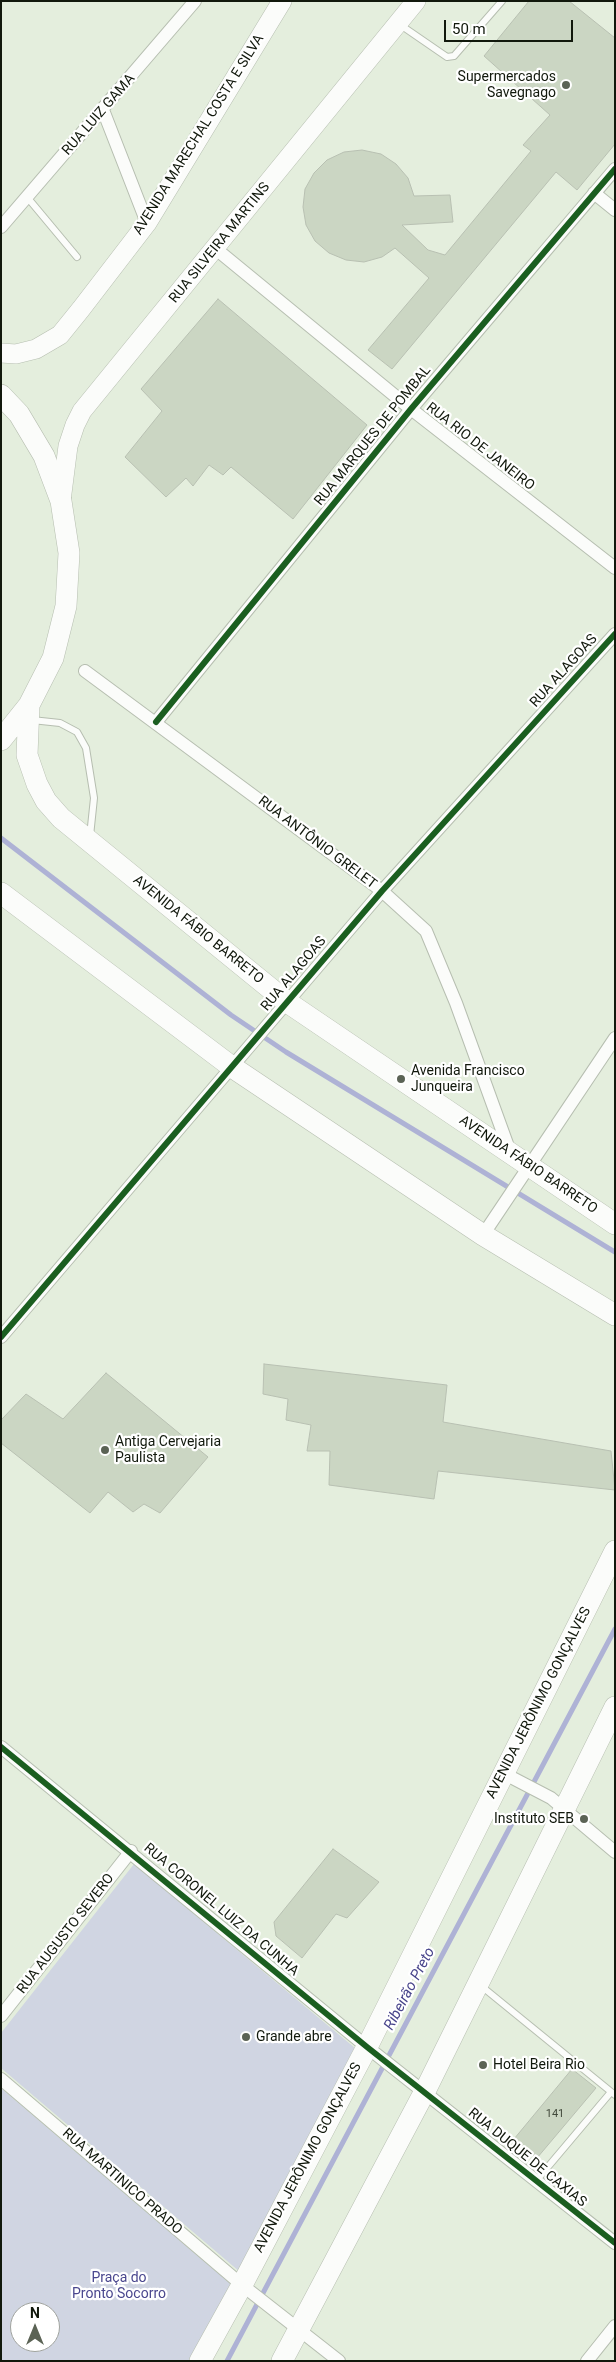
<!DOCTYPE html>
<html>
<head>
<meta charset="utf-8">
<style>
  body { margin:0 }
  #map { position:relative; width:616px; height:2362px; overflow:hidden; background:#e4eedd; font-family:Roboto,sans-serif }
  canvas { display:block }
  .frame { position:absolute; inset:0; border:2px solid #11180c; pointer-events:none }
  .north { position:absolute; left:10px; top:2302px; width:50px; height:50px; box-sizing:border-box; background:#fff; border:1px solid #a0a39e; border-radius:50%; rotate:0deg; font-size:14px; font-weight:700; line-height:20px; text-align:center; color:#11180c }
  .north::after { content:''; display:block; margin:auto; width:18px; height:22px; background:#5b6355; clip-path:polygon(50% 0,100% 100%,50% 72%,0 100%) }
  .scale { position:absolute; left:444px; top:20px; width:129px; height:22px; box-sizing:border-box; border:2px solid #11180c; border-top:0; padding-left:6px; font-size:15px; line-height:18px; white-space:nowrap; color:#11180c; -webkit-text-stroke:4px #fff; paint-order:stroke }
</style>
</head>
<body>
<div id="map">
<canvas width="616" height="2362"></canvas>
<div class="frame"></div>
<div class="north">N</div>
<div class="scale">50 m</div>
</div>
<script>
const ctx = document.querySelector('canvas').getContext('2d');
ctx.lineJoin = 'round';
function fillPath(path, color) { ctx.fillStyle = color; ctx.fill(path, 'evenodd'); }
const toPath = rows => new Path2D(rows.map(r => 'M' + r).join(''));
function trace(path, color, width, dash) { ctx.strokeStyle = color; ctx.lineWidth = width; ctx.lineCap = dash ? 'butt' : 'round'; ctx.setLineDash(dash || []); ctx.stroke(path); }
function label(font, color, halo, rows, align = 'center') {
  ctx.font = font + ' Roboto,sans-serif'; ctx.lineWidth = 4.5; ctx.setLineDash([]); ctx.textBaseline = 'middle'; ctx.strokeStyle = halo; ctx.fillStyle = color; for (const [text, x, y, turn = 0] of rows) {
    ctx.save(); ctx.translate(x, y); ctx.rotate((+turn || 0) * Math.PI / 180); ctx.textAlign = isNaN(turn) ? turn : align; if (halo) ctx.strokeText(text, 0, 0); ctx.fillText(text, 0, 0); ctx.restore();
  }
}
const green = toPath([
  [134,1864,355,2048,240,2272,1,2068,1,2033],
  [1,2088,233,2286,191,2361,1,2361],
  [20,2312,50,2312,50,2342,20,2342]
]);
const stream = toPath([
  [1,838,231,1015,286,1052,615,1252],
  [227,2361,615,1629]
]);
const building = toPath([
  [529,1,569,1,615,38,615,144,577,190,556,172,392,369,368,350,429,278,395,248,382,257,364,262,346,260,329,253,315,241,306,225,303,207,305,189,314,173,327,160,344,152,362,150,381,154,396,164,408,178,414,196,450,195,453,222,402,225,428,250,445,255,531,151,523,145,550,115,484,56,529,1],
  [218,299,367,425,293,519,231,467,223,475,209,465,193,486,186,478,166,497,125,457,162,411,141,389,218,299],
  [264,1364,447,1385,443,1422,611,1451,615,1490,438,1471,434,1499,329,1485,330,1451,307,1451,311,1425,286,1420,288,1399,263,1394,264,1364],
  [106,1373,208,1457,160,1513,144,1504,133,1512,108,1492,90,1513,1,1443,1,1420,26,1394,63,1419,106,1373],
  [333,1849,379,1882,347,1918,336,1914,302,1958,276,1936,274,1922,333,1849],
  [572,2069,596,2088,537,2158,514,2139,572,2069]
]);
const lane = toPath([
  [399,24,447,57,454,56,502,1],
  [27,197,77,257],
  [32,720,60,723,77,732,86,748,94,798,90,836],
  [480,1985,615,2095],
  [536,2181,611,2092]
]);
const street = toPath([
  [103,110,147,223],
  [594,193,615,210],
  [1,227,195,1],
  [216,249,411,409,615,568],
  [85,671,382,891,426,931,456,1003,510,1152],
  [156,722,411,409,615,169],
  [483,1235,615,1038],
  [1,1337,382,891,615,634],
  [1,1747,367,2047,615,2243],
  [503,1773,551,1798,615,1852],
  [1,2016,131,1851],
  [1,2079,242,2285,339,2361],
  [587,2361,615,2326]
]);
const secondary = toPath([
  [1,353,16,354,36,349,60,335,81,309,147,223,282,1],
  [61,501,68,446,75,425,82,411,416,1]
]);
const primary = toPath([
  [1,395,19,414,44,456,61,501,69,553,66,606,53,658,29,705,1,740],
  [29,705,27,755,37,784,46,801,61,818,287,1002,615,1224],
  [1,893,232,1067,483,1235,615,1315],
  [200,2361,242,2285,367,2047,615,1551],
  [282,2361,425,2091,615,1707]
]);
const cycleway = toPath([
  [156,722,411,409,615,169],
  [1,1337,382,891,615,634],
  [1,1747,367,2047,615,2243]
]);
const markers = [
  [566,85,5,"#5b6355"],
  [401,1079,5,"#5b6355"],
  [105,1450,5,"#5b6355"],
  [584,1819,5,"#5b6355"],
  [246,2037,5,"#5b6355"],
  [483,2065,5,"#5b6355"]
];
const numberNames = [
  ["141",555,2114]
];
const poiNames = [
  ["Supermercados",556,77,"right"],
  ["Savegnago",556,93,"right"],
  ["Avenida Francisco",411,1071],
  ["Junqueira",411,1087],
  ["Antiga Cervejaria",115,1442],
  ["Paulista",115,1458],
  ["Instituto SEB",574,1819,"right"],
  ["Grande abre",256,2037],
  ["Hotel Beira Rio",493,2065]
];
const streetNames = [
  ["RUA LUIZ GAMA",99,115,-49],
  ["AVENIDA MARECHAL COSTA E SILVA",199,135,-58],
  ["RUA SILVEIRA MARTINS",220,243,-51],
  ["RUA MARQUES DE POMBAL",373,436,-51],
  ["RUA RIO DE JANEIRO",480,447,38],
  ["RUA ALAGOAS",564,671,-48],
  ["RUA ANTÔNIO GRELET",317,843,37],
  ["AVENIDA FÁBIO BARRETO",198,930,39],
  ["RUA ALAGOAS",294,974,-50],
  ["AVENIDA FÁBIO BARRETO",528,1165,34],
  ["AVENIDA JERÔNIMO GONÇALVES",539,1703,-63],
  ["RUA CORONEL LUIZ DA CUNHA",221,1910,40],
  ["RUA AUGUSTO SEVERO",66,1934,-52],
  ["AVENIDA JERÔNIMO GONÇALVES",308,2158,-62],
  ["RUA DUQUE DE CAXIAS",527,2158,39],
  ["RUA MARTINICO PRADO",122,2182,41]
];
const parkNames = [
  ["Praça do",119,2278],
  ["Pronto Socorro",119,2294]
];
const waterNames = [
  ["Ribeirão Preto",410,1989,-62]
];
fillPath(green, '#d0d5e2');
trace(stream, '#aeb2d5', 5);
fillPath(building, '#cbd6c3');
trace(building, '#b8c0b2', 1);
trace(lane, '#b6beb0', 8);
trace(street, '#b6beb0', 14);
trace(secondary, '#b6beb0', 20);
trace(primary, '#b6beb0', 22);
trace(lane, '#fbfcfa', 6);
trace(street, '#fbfcfa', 12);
trace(secondary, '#fbfcfa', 19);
trace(primary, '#fbfcfa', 21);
trace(cycleway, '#1b5e20', 6);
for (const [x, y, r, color] of markers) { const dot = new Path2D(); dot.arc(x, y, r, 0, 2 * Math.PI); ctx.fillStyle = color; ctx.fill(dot); trace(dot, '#fff', 2); }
label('11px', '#424a3c', null, numberNames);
label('14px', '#11180c', '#fff', poiNames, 'left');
label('14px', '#11180c', '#fff', streetNames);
label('14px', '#4a478e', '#fff', parkNames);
label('italic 15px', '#48458b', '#fff', waterNames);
</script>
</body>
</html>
